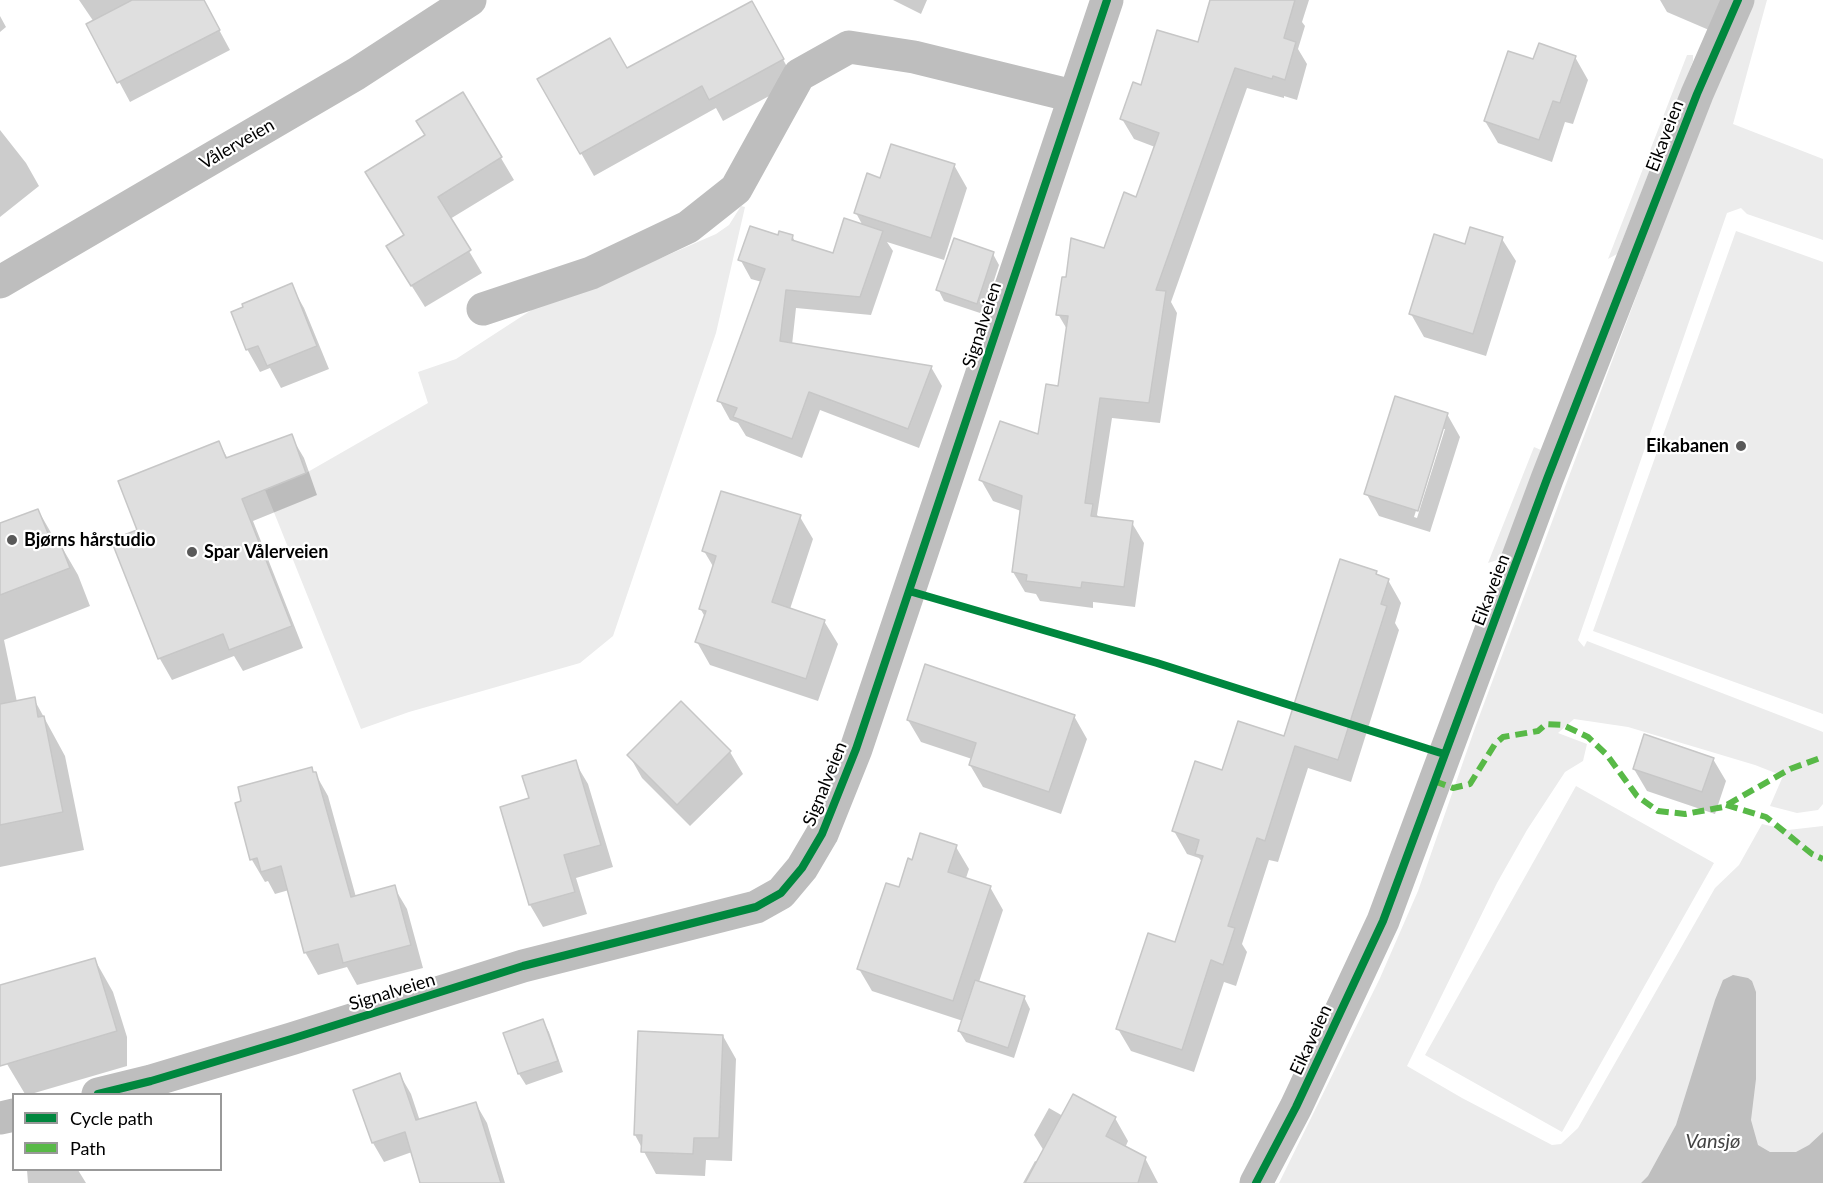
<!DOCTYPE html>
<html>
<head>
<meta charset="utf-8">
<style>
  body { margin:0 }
  #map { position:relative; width:1823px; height:1183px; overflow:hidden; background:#fff; font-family:Lato,sans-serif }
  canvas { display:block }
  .legend { position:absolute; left:12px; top:1093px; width:210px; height:78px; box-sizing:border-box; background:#fff; border:2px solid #999; margin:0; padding:8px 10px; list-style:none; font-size:18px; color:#000 }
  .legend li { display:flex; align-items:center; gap:12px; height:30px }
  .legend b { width:30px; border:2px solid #999 }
</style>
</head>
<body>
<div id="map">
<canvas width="1823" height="1183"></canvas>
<ul class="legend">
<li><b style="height:8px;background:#00873e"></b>Cycle path</li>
<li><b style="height:8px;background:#58b947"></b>Path</li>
</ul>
</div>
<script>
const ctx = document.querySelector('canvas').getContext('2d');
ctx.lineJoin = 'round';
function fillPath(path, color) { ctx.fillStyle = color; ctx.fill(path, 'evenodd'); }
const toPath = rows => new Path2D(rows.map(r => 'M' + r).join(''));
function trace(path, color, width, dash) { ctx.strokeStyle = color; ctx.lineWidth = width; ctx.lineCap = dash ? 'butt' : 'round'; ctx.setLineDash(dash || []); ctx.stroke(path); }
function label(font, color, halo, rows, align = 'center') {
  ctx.font = font + ' Lato,sans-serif'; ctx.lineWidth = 4.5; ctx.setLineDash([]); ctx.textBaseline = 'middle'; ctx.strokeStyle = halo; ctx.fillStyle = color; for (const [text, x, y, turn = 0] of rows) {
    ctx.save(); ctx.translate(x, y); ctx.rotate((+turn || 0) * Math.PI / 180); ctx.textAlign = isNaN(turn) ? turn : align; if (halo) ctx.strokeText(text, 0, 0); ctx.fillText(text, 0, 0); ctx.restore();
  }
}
const green = toPath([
  [1753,0,1767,0,1733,124,1823,159,1823,240,1747,214,1741,208,1727,213,1578,640,1584,647,1587,641,1823,732,1823,804,1818,810,1797,813,1770,806,1783,776,1755,765,1628,727,1574,719,1558,733,1587,744,1583,761,1565,772,1527,830,1497,883,1407,1066,1462,1098,1552,1145,1561,1144,1578,1128,1715,888,1739,865,1762,824,1788,830,1823,826,1823,1183,1279,1183,1380,978,1418,891,1476,725,1710,99],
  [1687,55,1693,55,1693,61,1617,254,1608,259],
  [741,206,745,207,716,333,613,636,580,663,409,712,361,729,265,490,306,473,428,403,418,372,456,359,547,300,661,258,716,234,729,225],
  [1736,231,1823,262,1823,714,1593,631],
  [1534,447,1541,450,1506,548,1500,559,1488,563],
  [1576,786,1714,863,1562,1132,1425,1055]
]);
const water = toPath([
  [1733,975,1748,978,1752,981,1756,992,1756,1079,1751,1120,1758,1145,1770,1152,1796,1152,1809,1145,1823,1132,1823,1183,1641,1183,1648,1176,1676,1125,1715,1000,1723,980]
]);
const shadow = toPath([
  [79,0,203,0,230,50,130,102,88,24,94,22],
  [893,0,927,0,921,14],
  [1212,0,1309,0,1302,22,1305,26,1298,49,1307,64,1297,100,1284,96,1284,98,1247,88,1171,302,1177,313,1160,423,1112,418,1097,515,1100,518,1132,523,1144,543,1135,607,1093,602,1093,608,1040,601,1036,594,1025,592,1013,572,1021,511,993,501,981,480,1039,436,1059,388,1068,331,1058,314,1067,279,1105,250,1137,199,1155,147,1134,139,1122,119,1142,87,1199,44],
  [1660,0,1746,0,1709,30,1667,12],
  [0,16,6,27,0,32],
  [765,25,795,82,723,121,716,108,594,176,539,79,626,70],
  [1575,57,1588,80,1573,124,1565,122,1552,162,1498,143,1485,121,1534,61],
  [463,94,514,180,450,219,482,273,425,307,401,269,405,236,427,136],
  [0,130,26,163,39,186,0,217],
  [954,165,967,188,944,260,887,242,893,251,871,315,796,308,792,345,931,367,942,386,919,448,820,410,802,458,746,436,738,423,730,420,719,400,762,282,751,279,740,259,778,237,792,236,796,243,834,255,863,226,856,213,881,180],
  [1502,239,1516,261,1486,356,1424,337,1411,314,1466,246],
  [993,254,999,265,983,314,944,301,938,289],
  [291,285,304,308,329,369,281,388,270,368,260,372,247,349],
  [1447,414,1460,437,1430,532,1379,516,1366,493],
  [1442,429,1445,429,1417,518,1414,517],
  [291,436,304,458,317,495,253,521,303,648,243,671,234,656,172,680,160,659,113,540,139,531,219,443,228,459],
  [38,510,54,538,56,537,78,575,90,606,4,640,17,702,34,699,65,756,84,850,0,867,0,525],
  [800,517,813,539,790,609,824,621,838,644,818,701,710,665,697,642,705,617,700,608,714,568,704,551],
  [1376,572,1379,577,1388,580,1401,603,1395,623,1399,630,1351,782,1308,768,1278,862,1269,860,1242,944,1247,952,1236,986,1224,982,1194,1072,1131,1051,1118,1029,1176,944,1203,863,1199,858,1187,854,1174,831,1223,772,1285,738],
  [1074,716,1087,739,1061,814,983,787,970,765,972,759,921,742,908,720],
  [730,752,743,774,690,826,642,778,629,755],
  [1713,759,1726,781,1715,814,1647,791,1634,769],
  [575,762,588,784,613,867,576,878,587,914,543,927,530,905,502,808,531,799],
  [315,773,328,796,356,897,394,887,407,909,423,968,357,985,347,967,318,975,305,952,289,890,275,894,268,881,265,882,252,860,236,804],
  [956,847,969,869,966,878,990,887,1003,910,979,982,1024,997,1030,1009,1014,1058,966,1042,959,1031,963,1021,872,991,859,969,912,862],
  [95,960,113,992,127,1037,127,1066,31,1094,25,1094,7,1064,0,1040,0,987],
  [543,1021,549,1032,563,1072,526,1085,519,1074,505,1034],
  [723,1036,736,1059,732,1161,706,1160,705,1176,656,1174,635,1135],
  [400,1075,411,1094,420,1121,476,1104,487,1123,505,1183,421,1183,412,1152,384,1162,373,1143],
  [1049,1108,1063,1116,1115,1118,1128,1141,1125,1148,1145,1158,1158,1183,1023,1183,1035,1161,1038,1162,1044,1151,1034,1135],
  [27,1170,78,1170,86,1183,28,1183]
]);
const building = toPath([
  [132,0,204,0,220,30,117,83,86,24,132,0],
  [1210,0,1295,0,1284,38,1296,42,1285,80,1273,76,1272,79,1235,68,1156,290,1166,291,1149,403,1100,398,1085,503,1093,504,1091,516,1133,521,1124,587,1082,582,1081,588,1026,581,1027,575,1012,572,1022,496,979,480,1000,421,1038,434,1046,384,1058,386,1068,316,1056,315,1062,277,1066,277,1071,238,1104,248,1124,192,1136,197,1159,133,1120,119,1133,82,1141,85,1157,30,1198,42,1210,0],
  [752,1,784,59,709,100,702,86,580,154,537,79,610,38,627,68,752,1],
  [1539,43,1576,56,1560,103,1553,101,1539,140,1484,121,1508,51,1533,59,1539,43],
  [463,92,502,157,438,197,471,250,411,286,386,246,404,235,365,172,425,135,416,121,463,92],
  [891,144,955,164,931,238,854,213,867,173,880,178,891,144],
  [844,218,883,231,860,297,786,290,780,341,932,366,908,429,809,392,792,439,733,417,737,408,717,401,765,269,738,260,750,226,778,235,779,231,793,235,792,240,833,253,844,218],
  [1470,227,1503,237,1473,334,1409,314,1434,234,1465,244,1470,227],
  [954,238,994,252,977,304,936,290,954,238],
  [292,283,317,346,267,366,258,346,246,350,231,312,243,307,242,304,292,283],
  [1395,396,1448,413,1418,511,1364,494,1395,396],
  [292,434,306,473,242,499,292,626,229,650,223,634,158,659,111,540,137,530,118,481,219,441,226,458,292,434],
  [721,491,801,515,772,602,825,620,806,679,695,642,706,611,699,609,716,556,702,551,721,491],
  [38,509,50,538,57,535,70,568,0,595,0,523,38,509],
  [1340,559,1377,571,1376,574,1389,579,1381,604,1387,606,1338,760,1295,746,1265,841,1257,838,1228,926,1235,928,1223,965,1211,960,1182,1050,1116,1029,1148,933,1175,942,1203,856,1195,854,1199,840,1172,831,1195,761,1222,770,1238,721,1284,736,1340,559],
  [925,664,1075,715,1049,792,969,765,976,743,907,720,925,664],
  [35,697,38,717,44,716,63,812,0,825,0,704,35,697],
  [681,701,731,751,677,805,627,755,681,701],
  [1644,734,1714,758,1702,792,1633,769,1644,734],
  [576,760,601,845,564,855,575,892,529,905,500,807,529,798,522,776,576,760],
  [312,767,313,772,316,772,351,897,395,885,411,945,343,963,338,944,304,953,281,866,261,872,257,858,250,860,235,803,241,801,238,787,312,767],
  [920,833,957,845,948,872,991,886,953,1001,857,969,886,883,899,887,908,858,912,860,920,833],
  [95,958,117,1031,0,1066,0,985,95,958],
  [975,980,1025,996,1008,1048,958,1031,975,980],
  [543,1019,558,1061,518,1074,503,1033,543,1019],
  [638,1031,723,1035,719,1138,694,1138,693,1154,641,1152,642,1135,634,1135,638,1031],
  [400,1073,416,1120,476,1102,501,1183,420,1183,405,1132,372,1143,353,1090,400,1073],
  [1073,1094,1116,1117,1106,1136,1146,1157,1138,1183,1025,1183,1073,1094]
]);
const minor = toPath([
  [483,309,591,273,688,227,736,189,799,75,849,47,914,57,1073,96],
  [98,1094,151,1081,291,1039,523,966,756,907,781,893,802,868,822,834,856,749,1107,0],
  [0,1118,14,1115],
  [1256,1183,1296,1107,1383,921,1547,479,1697,94,1738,0]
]);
const tertiary = toPath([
  [0,282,356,74,470,0]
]);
const quiet = toPath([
  [1434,781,1453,788,1470,784,1495,744,1503,737,1538,731,1546,724,1563,725,1588,737,1607,755,1637,796,1658,811,1685,814,1723,807,1790,769,1823,757],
  [1726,805,1766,817,1812,854,1823,859]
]);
const cycleway = toPath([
  [909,591,1157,663,1444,754],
  [98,1094,151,1081,291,1039,523,966,756,907,781,893,802,868,822,834,856,749,1107,0],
  [1256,1183,1296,1107,1383,921,1547,479,1697,94,1738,0]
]);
const markers = [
  [1741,446,6,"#595959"],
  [12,540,6,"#595959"],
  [192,552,6,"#595959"]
];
const streetNames = [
  ["Eikaveien",1665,136,-69],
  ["Vålerveien",237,144,-30],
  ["Signalveien",982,325,-72],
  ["Eikaveien",1491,590,-69],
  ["Signalveien",825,784,-68],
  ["Signalveien",392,992,-17],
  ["Eikaveien",1311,1040,-65]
];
const poiNames = [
  ["Eikabanen",1729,446,"right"],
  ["Bjørns hårstudio",24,540],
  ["Spar Vålerveien",204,552]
];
const waterNames = [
  ["Vansjø",1713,1142]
];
fillPath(green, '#ececec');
fillPath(water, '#bfbfbf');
fillPath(shadow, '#0003');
fillPath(building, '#dfdfdf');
trace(building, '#c7c7c7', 1.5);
trace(minor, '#bebebe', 33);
trace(tertiary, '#bebebe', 33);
trace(quiet, '#58b947', 6, [12, 6]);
trace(cycleway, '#00873e', 8);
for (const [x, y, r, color] of markers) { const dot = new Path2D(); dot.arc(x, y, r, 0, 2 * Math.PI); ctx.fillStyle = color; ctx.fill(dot); trace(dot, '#fff', 2); }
label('18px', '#000', '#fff', streetNames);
label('bold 18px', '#000', '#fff', poiNames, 'left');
label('italic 20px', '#444', '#fff', waterNames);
</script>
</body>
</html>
